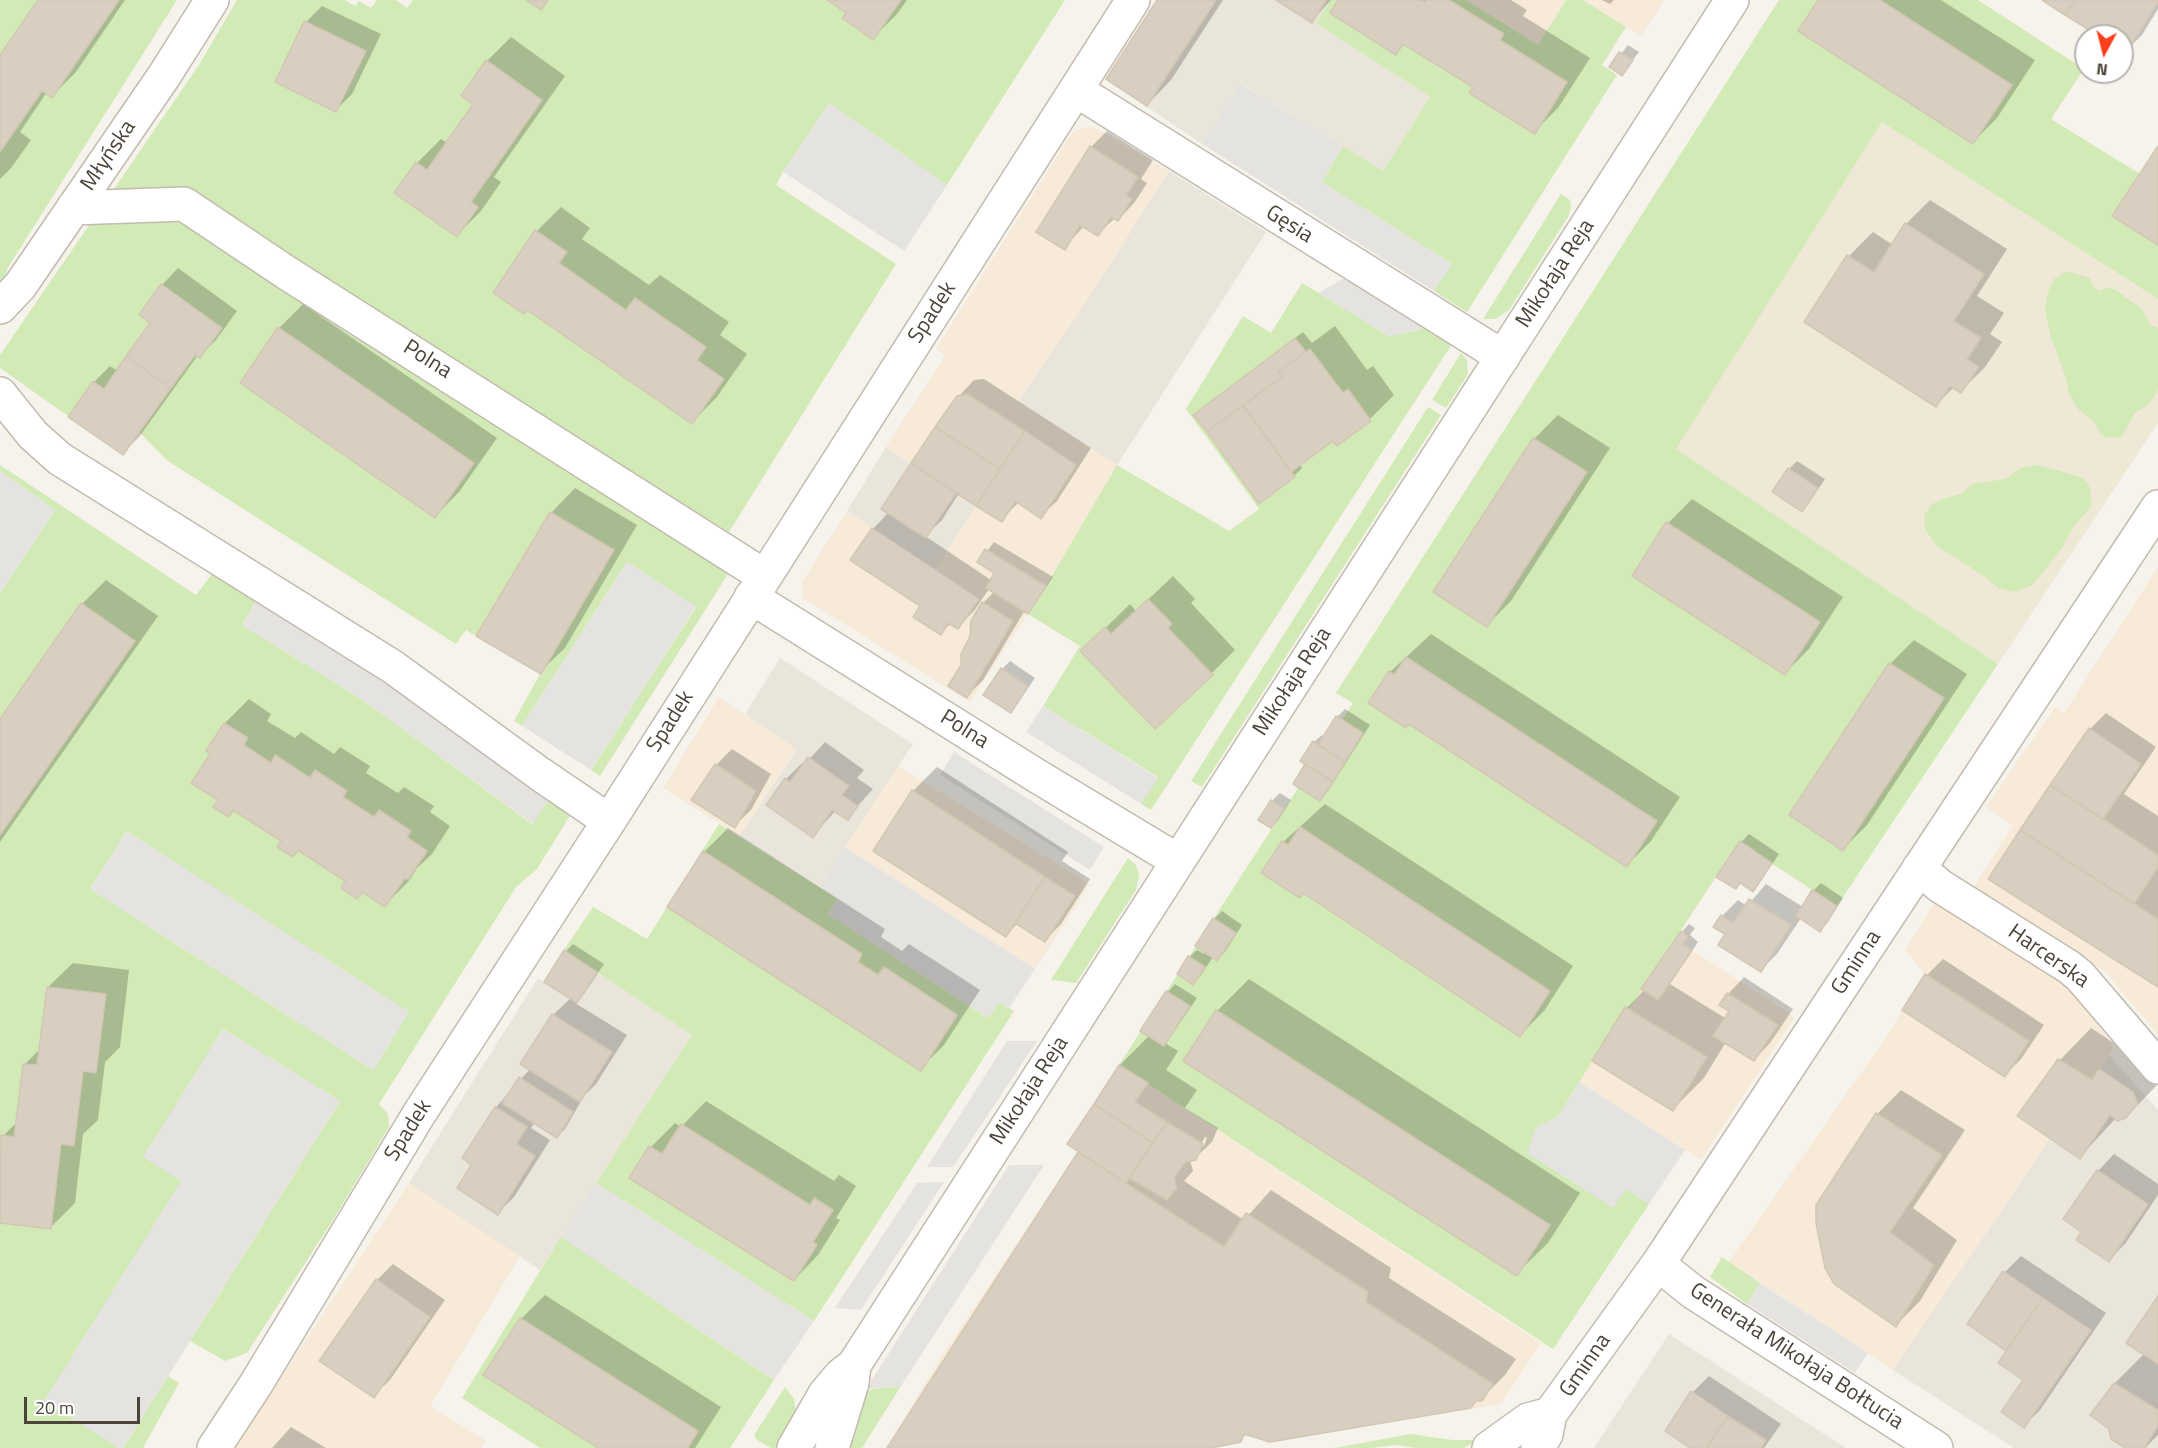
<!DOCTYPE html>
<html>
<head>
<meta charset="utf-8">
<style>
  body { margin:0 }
  #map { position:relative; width:2158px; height:1448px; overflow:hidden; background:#f6f3ec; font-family:"Titillium Web",sans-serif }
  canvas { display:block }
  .north { position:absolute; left:2074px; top:24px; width:60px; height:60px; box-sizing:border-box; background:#fff; border:2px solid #b7b4b0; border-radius:50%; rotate:187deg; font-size:16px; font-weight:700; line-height:24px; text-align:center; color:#4b4439 }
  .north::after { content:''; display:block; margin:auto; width:21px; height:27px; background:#fc3f1d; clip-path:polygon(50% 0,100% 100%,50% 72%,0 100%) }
  .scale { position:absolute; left:24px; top:1397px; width:116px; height:27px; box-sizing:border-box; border:3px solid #4b4439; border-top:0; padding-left:8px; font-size:18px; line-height:21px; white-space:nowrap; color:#4b4439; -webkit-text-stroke:4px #fff; paint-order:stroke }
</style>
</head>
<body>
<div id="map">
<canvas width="2158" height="1448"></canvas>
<div class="north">N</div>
<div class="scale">20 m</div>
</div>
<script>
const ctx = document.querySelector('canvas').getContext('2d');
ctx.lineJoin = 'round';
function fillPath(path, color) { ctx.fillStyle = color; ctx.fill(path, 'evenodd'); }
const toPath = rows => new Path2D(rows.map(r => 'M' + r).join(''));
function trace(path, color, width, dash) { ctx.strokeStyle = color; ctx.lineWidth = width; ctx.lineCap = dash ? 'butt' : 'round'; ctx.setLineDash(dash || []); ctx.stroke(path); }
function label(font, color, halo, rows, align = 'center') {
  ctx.font = font + ' "Titillium Web",sans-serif'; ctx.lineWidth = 6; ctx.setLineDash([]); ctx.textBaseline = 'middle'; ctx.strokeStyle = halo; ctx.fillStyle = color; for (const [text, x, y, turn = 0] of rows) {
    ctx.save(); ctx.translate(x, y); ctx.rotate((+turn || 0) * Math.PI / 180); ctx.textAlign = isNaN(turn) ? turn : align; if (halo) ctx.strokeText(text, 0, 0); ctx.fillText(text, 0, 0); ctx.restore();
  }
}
const residential = toPath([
  [1157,0,1330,0,1316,23,1430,97,1383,171,1242,84,1202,144,1106,79],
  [1169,171,1266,232,1117,465,1017,402,1076,317],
  [886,447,976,506,936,570,847,511],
  [780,658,913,744,819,886,739,836,796,750,745,714],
  [564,950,692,1035,540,1270,409,1183,538,978,544,982],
  [2109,1055,2158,1110,2158,1448,2014,1448,1893,1370,2050,1138],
  [1669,1334,1846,1448,1594,1448]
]);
const commercial = toPath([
  [1466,0,1566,0,1538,45],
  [1583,0,1664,0,1641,36],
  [1092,126,1169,171,1076,317,1017,401,1117,465,1046,586,970,702,803,598,802,582,847,511,935,570,976,506,886,447,945,356,936,349,1073,131],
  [2158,567,2158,1035,2106,972,1974,887,2013,825,1986,807,2055,707,2064,713],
  [719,697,796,749,739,836,663,788],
  [898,766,1090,884,1035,969,845,847],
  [1935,902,2029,958,2075,991,2114,1048,2050,1138,1893,1370,1729,1262,1891,1030,1902,1010,1925,974,1905,950],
  [1692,950,1795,1017,1701,1160,1579,1082,1625,1007,1629,1009,1641,989],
  [1119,1065,1541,1343,1501,1404,1270,1442,1245,1434,1241,1442,1211,1448,886,1448,941,1357,1078,1152,1067,1144],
  [409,1183,520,1256,430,1406,486,1441,481,1448,235,1448]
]);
const education = toPath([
  [1882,122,2158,299,2158,423,1998,664,1675,449]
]);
const green = toPath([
  [0,0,177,0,7,269,5,282,0,290],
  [237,0,345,0,355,6,359,1,371,8,377,0,396,0,407,8,413,0,1065,0,947,185,829,103,783,172,776,185,896,264,729,532,653,485,640,511,730,571,600,776,591,770,696,607,627,562,522,726,514,721,540,674,466,630,456,644,168,461,140,433,123,455,0,368,0,355,199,65],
  [1330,0,1466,0,1538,45,1566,0,1583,0,1626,27,1602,65,1617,75,1467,312,1434,291,1452,264,1322,182,1343,146,1383,171,1430,97,1316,23],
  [1779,0,1978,0,2084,69,2051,119,2140,174,2113,216,2158,245,2158,299,1882,122,1676,449,1998,664,1837,906,1739,842,1629,1009,1625,1007,1558,1117,1536,1128,1528,1153,1613,1207,1626,1188,1649,1204,1553,1349,1119,1065,1353,703,1336,693],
  [1561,194,1570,200,1571,208,1568,217,1509,310,1496,319,1483,319],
  [2066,271,2090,278,2093,287,2099,291,2109,287,2117,291,2142,309,2150,325,2158,328,2158,390,2149,404,2134,414,2122,437,2107,438,2099,432,2095,423,2078,409,2069,395,2067,381,2051,337,2045,311,2048,292,2054,279],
  [1302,283,1389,336,1428,328,1452,344,1151,810,1141,804,1158,777,1043,706,1080,646,1028,614,1046,586,1117,465,1229,531,1259,509,1186,409,1243,316,1271,333],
  [1461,353,1467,360,1468,374,1446,408,1432,400],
  [1428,407,1441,415,1202,787,1191,781],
  [0,465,196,595,212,574,256,601,242,625,363,700,532,824,548,801,571,814,537,869,516,887,379,1104,388,1114,389,1127,331,1223,247,1353,225,1361,190,1341,340,1101,223,1029,144,1157,182,1181,45,1401,119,1448,0,1448,0,593,55,510,0,471],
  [126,832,409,1012,373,1070,90,889],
  [2037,465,2081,477,2088,483,2091,494,2091,507,2073,527,2063,546,2033,585,2014,592,1998,588,1984,576,1937,546,1925,529,1924,515,1932,504,1946,498,1961,494,1972,484,2006,479,2021,468],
  [719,824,838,899,828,914,988,1018,999,1002,1014,1011,814,1321,596,1183,692,1035,564,950,593,907,647,939],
  [1128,858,1135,864,1139,874,1136,890,1076,983,1051,980],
  [561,1237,774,1380,730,1448,540,1448,462,1398],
  [1722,1257,1760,1283,1747,1304,1710,1277],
  [168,1376,179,1383,143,1448,123,1448],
  [901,1386,862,1448,846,1448,863,1394,872,1389],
  [785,1387,794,1399,796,1413,778,1448,771,1448,757,1440,754,1435],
  [1410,1434,1453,1440,1477,1440,1464,1448,1417,1448,1396,1445,1371,1448,1335,1448]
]);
const parking = toPath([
  [1241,84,1343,146,1322,182,1452,264,1434,291,1202,144],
  [829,103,947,185,904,251,783,172],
  [1346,277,1428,328,1389,336,1318,293],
  [0,471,55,510,0,593],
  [627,562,696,606,591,770,522,726],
  [256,601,384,679,548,801,533,824,363,700,242,625],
  [1043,706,1158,778,1141,804,1026,732],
  [954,752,1104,847,1090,870,940,775],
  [127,831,409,1012,373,1070,90,889],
  [845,847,1035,969,1009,1008,999,1002,988,1018,828,914,837,899,819,886],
  [223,1029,340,1101,123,1448,119,1448,44,1401,181,1181,143,1157],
  [1007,1041,1037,1041,953,1167,927,1167],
  [1579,1082,1685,1150,1649,1204,1626,1189,1613,1208,1527,1153,1536,1127,1558,1117],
  [1009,1165,1044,1165,901,1386,866,1389],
  [944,1182,861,1310,835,1308,917,1183],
  [596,1183,814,1321,774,1380,561,1237],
  [1760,1283,1868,1353,1855,1373,1747,1304]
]);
const shadow = toPath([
  [40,0,125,0,76,72,52,96,47,92,20,132,31,140,11,168,0,179,0,58],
  [830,0,907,0,897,14,873,38,848,13],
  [1159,0,1223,0,1171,80,1147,105],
  [1279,0,1331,0,1312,21],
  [1340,0,1511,0,1527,10,1523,16,1590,58,1558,108,1534,132,1475,87,1405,44,1396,53],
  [1602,0,1614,0,1610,4],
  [1820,0,1941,0,2035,60,1997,118,1973,142],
  [2045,0,2158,0,2158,9,2142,35,2126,51,2122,49,2122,36,2102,36],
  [322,6,381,34,352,94,336,110,306,22],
  [511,37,565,76,494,177,501,182,481,211,457,235,417,163,441,139,447,143,475,104,487,61],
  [1628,45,1639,52,1622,74,1611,67],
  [1107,131,1153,160,1141,179,1147,183,1134,203,1118,220,1115,218,1098,234,1085,225,1064,248,1091,147],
  [1930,200,2007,249,1977,296,2004,313,1990,334,2002,342,1985,367,1961,391,1954,387,1936,405,1849,256,1873,232,1893,245,1906,224],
  [561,207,590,228,582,239,649,285,660,275,729,322,720,335,747,354,716,398,692,422,528,308,537,231],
  [178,268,237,311,216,340,200,356,198,355,139,437,123,453,94,382,110,366,118,371,152,323,162,285],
  [303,304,497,438,459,492,435,516,279,328],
  [1335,326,1367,370,1373,366,1394,395,1370,419,1337,444,1333,439,1299,464,1302,468,1294,476,1195,415,1303,332,1312,343],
  [984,379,1091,448,1057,501,1040,517,1019,502,1001,520,959,493,942,520,925,536,991,580,996,572,979,562,994,542,1053,577,1035,604,1028,612,1025,610,983,680,967,696,972,637,983,603,994,592,989,589,974,611,958,627,951,623,941,633,873,529,889,512,883,508,958,397,974,380],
  [1558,415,1610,448,1511,601,1487,625,1534,439],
  [1797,461,1825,479,1809,503,1802,510,1789,469],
  [575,488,637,525,565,648,540,672,478,635,551,513],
  [1692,499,1843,597,1809,649,1785,673,1668,523],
  [1173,576,1195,599,1191,603,1235,650,1211,674,1082,651,1130,604,1136,611],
  [106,580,158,616,0,842,0,722,82,604],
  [1431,634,1680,797,1651,841,1627,865,1390,672],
  [1914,640,1967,674,1867,825,1843,849,1890,664],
  [1010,661,1035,678,1018,703,1010,711,1002,669],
  [249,699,271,714,267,721,295,738,301,732,334,754,340,747,370,766,366,773,398,793,404,787,434,806,430,812,450,826,432,854,417,868,409,881,385,905,363,891,357,897,347,881,299,849,293,856,283,841,234,809,229,815,220,799,212,753,208,750,225,723],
  [1345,709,1370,725,1328,791,1320,799,1307,764,1314,742,1322,735,1324,737,1337,717],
  [2106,713,2156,747,2124,794,2158,816,2158,986,1990,878,2090,729],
  [825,742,864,770,857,778,873,789,847,818,836,810,813,836,786,779,802,763,804,765],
  [732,749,771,774,751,810,734,826,716,765],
  [937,767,1068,852,1062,861,1090,879,1061,924,1045,940,1018,923,1006,935,913,791],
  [1280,793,1291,800,1279,819,1271,827,1272,801],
  [1325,804,1573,966,1544,1011,1520,1035,1304,892,1263,872,1283,842],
  [728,828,885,929,881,937,902,951,909,944,980,990,944,1045,920,1069,704,852],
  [1749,834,1779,854,1760,882,1753,890,1741,882,1736,887,1741,842],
  [1821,883,1843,898,1828,922,1820,930,1801,918,1777,954,1761,970,1727,934,1722,916,1738,900,1747,906,1766,884,1803,907,1813,891],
  [1222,911,1242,925,1225,952,1217,959,1213,957,1201,975,1193,983,1189,957,1197,950,1204,954,1214,919],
  [1689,924,1695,928,1690,935,1698,942,1670,984,1725,1018,1732,1011,1721,1004,1728,994,1744,977,1793,1009,1770,1043,1754,1060,1726,1042,1704,1078,1673,1109,1594,1061,1627,1008,1645,989,1682,932],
  [573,944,604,964,584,994,575,1003,627,1035,596,1084,578,1102,580,1103,565,1129,557,1136,535,1122,531,1128,550,1140,514,1197,498,1213,473,1164,464,1158,496,1107,530,1069,553,1015,571,998,566,951],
  [1943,959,2044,1025,2021,1059,2005,1075,1927,975],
  [73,963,129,970,120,1047,105,1062,98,1120,83,1134,75,1203,50,1228,0,1221,0,1157,3,1136,18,1121,25,1064,41,1048,48,987],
  [1249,979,1580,1193,1548,1243,1516,1274,1185,1060,1217,1011],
  [1175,984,1197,998,1171,1036,1165,1043,1178,1051,1166,1070,1197,1090,1185,1108,1218,1128,1212,1142,1195,1158,1190,1160,1193,1171,1184,1181,1244,1220,1271,1190,1391,1268,1389,1278,1516,1359,1505,1375,1481,1399,1478,1399,1470,1407,1247,1433,1240,1441,1203,1448,889,1448,1080,1151,1095,1104,1120,1065,1150,1035,1142,1030,1168,992],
  [1205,1137,1207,1138,1204,1146,1200,1146],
  [2091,1028,2122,1048,2158,1056,2158,1084,2126,1117,2116,1118,2080,1157,2019,1116,2060,1060],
  [1901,1090,1965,1130,1913,1208,1957,1240,1920,1301,1896,1325,1877,1114],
  [706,1101,834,1181,839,1175,856,1186,836,1218,840,1220,818,1255,794,1280,651,1147,675,1123,681,1127],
  [2114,1154,2158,1184,2158,1195,2125,1244,2109,1260,2083,1232,2098,1171],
  [2021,1256,2106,1313,2040,1410,2024,1426,2025,1379,2009,1350,1969,1323,2005,1272],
  [393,1264,445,1300,390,1380,373,1396,377,1280],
  [545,1295,721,1407,695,1448,601,1448,486,1374,521,1319],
  [2158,1299,2158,1435,2145,1448,2128,1448,2110,1428,2092,1415,2115,1383,2145,1353],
  [1709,1376,1781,1424,1764,1448,1693,1448,1667,1431,1693,1392],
  [291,1427,326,1448,272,1448]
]);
const building = toPath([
  [38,0,119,0,52,98,42,91,0,152,0,55,38,0],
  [526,0,548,0,541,10,526,0],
  [827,0,901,0,873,40,842,18,846,13,827,0],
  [1157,0,1216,0,1147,106,1106,79,1157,0],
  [1276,0,1326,0,1312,23,1276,0],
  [1338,0,1421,0,1425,2,1426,0,1449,0,1504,34,1500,40,1567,82,1535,134,1469,93,1473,87,1403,44,1396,55,1330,13,1338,0],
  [1818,0,1880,0,2012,85,1973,144,1798,31,1818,0],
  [2042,0,2075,0,2065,15,2042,0],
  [2075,0,2158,0,2158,2,2126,53,2122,50,2122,36,2099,36,2065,15,2075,0],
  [304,21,366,51,336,112,275,82,304,21],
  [1619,52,1633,60,1622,76,1609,67,1619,52],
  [486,60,542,100,471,202,478,207,457,237,394,193,416,162,427,170,473,104,461,96,486,60],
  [1090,146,1138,177,1126,195,1132,199,1118,221,1111,217,1098,236,1080,225,1065,250,1036,232,1090,146],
  [2158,146,2158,245,2112,216,2158,146],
  [1905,223,1984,274,1954,321,1981,338,1967,359,1979,367,1961,393,1950,386,1936,407,1804,322,1847,255,1874,272,1905,223],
  [535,230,567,252,559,263,626,310,635,298,706,347,697,360,724,379,692,424,527,310,524,314,493,293,535,230],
  [161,284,222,328,200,358,195,355,171,388,126,356,150,323,139,315,161,284],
  [278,327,474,463,435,518,240,383,278,327],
  [1295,338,1306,352,1278,372,1282,377,1207,432,1193,415,1295,338],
  [1310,349,1343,393,1348,389,1371,421,1337,446,1333,441,1291,472,1243,405,1282,377,1278,372,1310,349],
  [126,356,171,388,123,455,68,417,93,381,104,389,126,356],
  [967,394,1025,431,1000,469,935,427,957,396,967,394],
  [1243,405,1295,477,1259,504,1207,432,1243,405],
  [935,427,1000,469,976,506,911,463,935,427],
  [1025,431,1076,465,1041,519,1015,501,1002,522,976,506,1025,431],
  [1533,438,1587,472,1487,627,1433,592,1533,438],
  [911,463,956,493,926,538,881,509,911,463],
  [1788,468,1818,488,1802,512,1772,492,1788,468],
  [550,512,614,550,541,674,476,636,550,512],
  [1666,522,1820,622,1785,675,1632,576,1666,522],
  [872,528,979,599,958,629,948,623,941,635,913,617,920,606,850,560,872,528],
  [985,549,1046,586,1028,614,986,588,994,573,977,562,985,549],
  [1148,599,1172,624,1168,628,1213,675,1155,729,1080,651,1105,627,1111,634,1148,599],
  [982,602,1013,621,967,698,948,686,961,665,961,654,970,636,971,621,982,602],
  [81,603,135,641,0,835,0,719,81,603],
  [1406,657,1657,821,1627,867,1409,724,1406,728,1368,703,1389,671,1394,675,1406,657],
  [1889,663,1944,698,1843,851,1789,815,1889,663],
  [1001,668,1028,686,1011,713,983,695,1001,668],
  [1336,716,1363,733,1345,762,1318,745,1336,716],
  [224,723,248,738,244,745,271,763,275,755,310,778,315,770,347,791,343,797,374,817,379,810,411,831,407,837,427,851,408,880,405,878,385,907,362,892,357,899,341,888,345,881,298,850,293,857,277,847,281,841,233,810,229,817,213,807,218,800,191,783,210,754,206,751,224,723],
  [2089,728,2141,764,2103,819,2050,785,2089,728],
  [1313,741,1345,762,1333,782,1300,761,1313,741],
  [808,757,849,786,842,795,858,806,848,820,832,810,813,838,766,805,785,778,790,782,808,757],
  [715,764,756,791,735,828,691,800,715,764],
  [1305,764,1333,782,1320,801,1293,784,1305,764],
  [2050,785,2158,855,2158,867,2134,904,2020,830,2050,785],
  [912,790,1045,877,1006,937,873,851,912,790],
  [1271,800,1284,809,1271,828,1258,820,1271,800],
  [1300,827,1550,991,1520,1037,1303,893,1300,898,1261,873,1282,841,1288,845,1300,827],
  [2020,830,2158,919,2158,987,1988,879,2020,830],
  [1740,841,1772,863,1753,892,1740,883,1736,889,1716,877,1740,841],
  [703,851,862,954,858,962,878,975,884,967,957,1015,921,1071,667,907,703,851],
  [1045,877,1075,896,1045,942,1015,923,1045,877],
  [1812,890,1837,906,1820,932,1796,916,1812,890],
  [1749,899,1791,925,1761,972,1718,945,1725,934,1713,927,1721,915,1733,923,1749,899],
  [1213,918,1236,933,1217,961,1195,946,1213,918],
  [1681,931,1688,936,1683,944,1692,950,1658,1000,1641,989,1681,931],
  [564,950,597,972,577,1003,544,982,564,950],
  [1188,956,1205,967,1193,985,1177,974,1188,956],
  [1925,974,2029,1041,2005,1077,1902,1010,1925,974],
  [47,987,106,994,96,1073,83,1071,74,1146,61,1144,51,1229,0,1223,1,1135,14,1137,23,1064,37,1065,47,987],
  [1166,991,1190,1006,1164,1046,1140,1031,1166,991],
  [1727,993,1778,1025,1754,1061,1713,1036,1729,1011,1719,1005,1727,993],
  [1625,1007,1707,1057,1673,1111,1592,1061,1625,1007],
  [1216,1010,1550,1225,1517,1276,1183,1061,1216,1010],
  [552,1014,612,1052,580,1102,520,1064,552,1014],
  [2058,1059,2092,1080,2099,1069,2133,1092,2138,1103,2126,1118,2117,1121,2110,1115,2080,1159,2017,1116,2058,1059],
  [1119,1065,1148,1083,1135,1102,1167,1122,1153,1143,1094,1104,1119,1065],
  [519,1077,573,1112,557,1138,502,1103,519,1077],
  [1094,1104,1153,1143,1126,1183,1067,1144,1094,1104],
  [495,1107,527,1127,516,1144,535,1156,498,1215,457,1188,471,1165,462,1158,495,1107],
  [1876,1113,1942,1155,1890,1232,1934,1265,1896,1327,1834,1284,1825,1268,1816,1223,1816,1205,1876,1113],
  [1167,1122,1203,1144,1196,1160,1185,1162,1174,1178,1177,1188,1167,1200,1129,1178,1167,1122],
  [681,1124,810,1205,814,1198,833,1210,813,1242,817,1245,794,1281,629,1178,649,1146,662,1154,681,1124],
  [1078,1152,1224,1247,1246,1213,1368,1292,1366,1302,1493,1384,1482,1401,1476,1401,1471,1408,1270,1442,1244,1434,1241,1442,1211,1448,887,1448,1078,1152],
  [2097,1170,2148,1204,2109,1262,2076,1240,2081,1232,2063,1219,2097,1170],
  [2003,1271,2043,1298,2006,1351,1967,1324,2003,1271],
  [376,1279,430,1317,374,1398,319,1361,376,1279],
  [2158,1296,2158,1364,2126,1343,2158,1296],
  [2043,1298,2091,1330,2024,1428,2001,1412,2023,1380,1998,1363,2043,1298],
  [520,1318,698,1431,688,1448,598,1448,483,1375,520,1318],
  [2114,1383,2158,1410,2158,1426,2144,1448,2125,1448,2111,1439,2109,1429,2090,1415,2114,1383],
  [1691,1391,1728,1416,1706,1448,1690,1448,1665,1431,1691,1391],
  [1728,1416,1766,1440,1761,1448,1706,1448,1728,1416]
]);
const minor = toPath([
  [1076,90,1503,357],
  [73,208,184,204,287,273,764,576],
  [0,307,20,286,164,76,212,0],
  [0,394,33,435,60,459,393,667,540,774,609,821],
  [751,597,1037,776,1178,861],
  [1919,868,1940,886,2069,967,2080,976,2158,1067],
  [1658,1264,1693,1292,1936,1448],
  [214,1448,256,1384,419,1114,609,821,1133,0],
  [794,1448,825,1394,841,1375,854,1365,1732,0],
  [832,1448,852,1383,854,1365],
  [1489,1448,1528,1420,1550,1414],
  [1538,1448,1546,1434,1550,1414,1658,1264,2158,507]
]);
const streetNames = [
  ["Młyńska",109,156,-56],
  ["Gęsia",1289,225,32],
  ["Mikołaja Reja",1556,274,-57],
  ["Spadek",933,313,-57],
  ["Polna",427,360,32],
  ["Mikołaja Reja",1293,682,-57],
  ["Spadek",671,722,-58],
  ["Polna",964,730,32],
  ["Harcerska",2048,957,35],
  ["Gminna",1857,963,-57],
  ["Mikołaja Reja",1030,1091,-57],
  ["Spadek",409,1131,-58],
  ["Generała Mikołaja Bołtucia",1796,1357,33],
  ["Gminna",1586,1366,-55]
];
fillPath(residential, '#eae5da');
fillPath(commercial, '#f7ead8');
fillPath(education, '#efe8d6');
fillPath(green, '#d2eab5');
fillPath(parking, '#e5e3e0');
fillPath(shadow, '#0003');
fillPath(building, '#d8cfc1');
trace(building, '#d3c7b4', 1.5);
trace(minor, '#c2bbae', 36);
trace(minor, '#fff', 33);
label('22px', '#4b4439', '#fff', streetNames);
</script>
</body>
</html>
